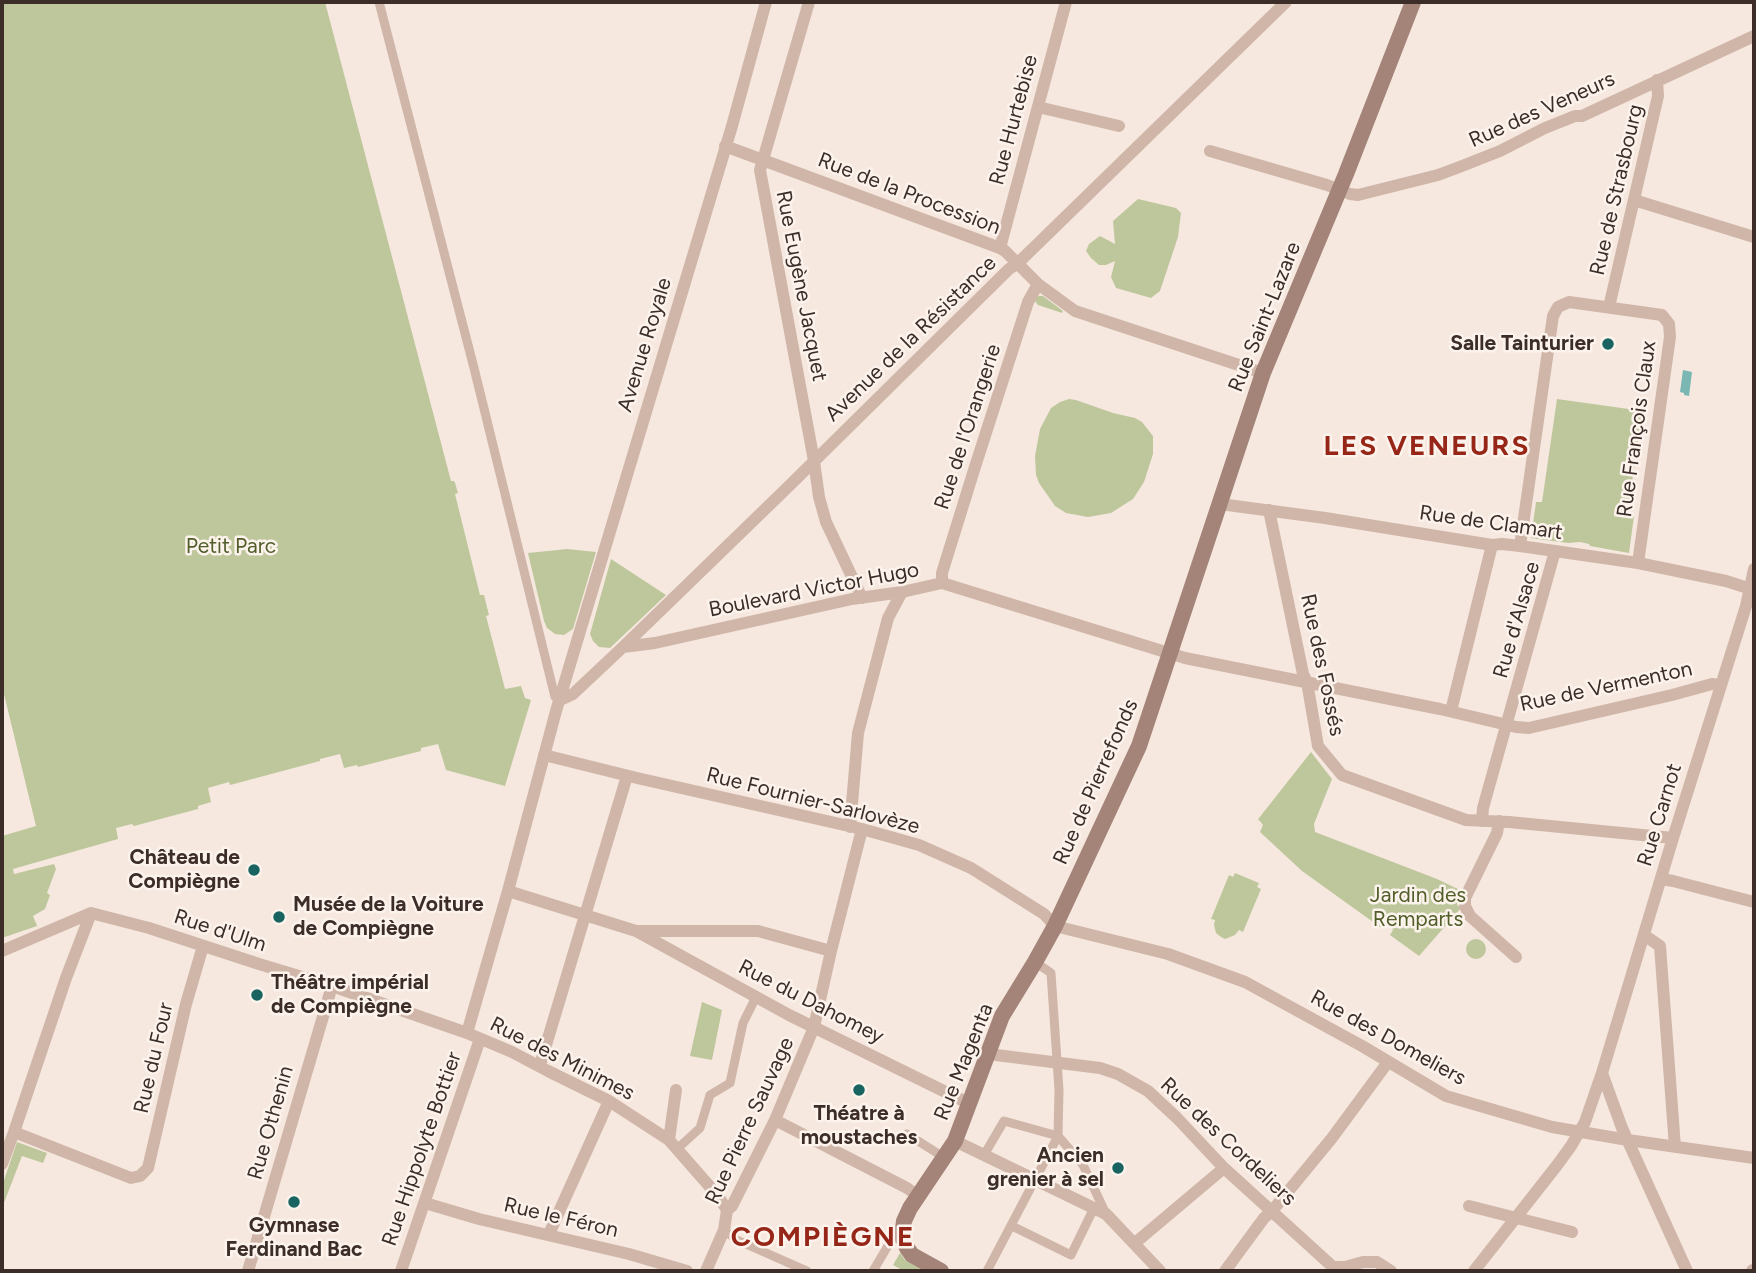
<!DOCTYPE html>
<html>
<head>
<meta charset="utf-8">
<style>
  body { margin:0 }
  #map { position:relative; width:1756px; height:1273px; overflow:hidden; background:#f6e8df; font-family:Figtree,sans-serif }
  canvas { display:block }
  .frame { position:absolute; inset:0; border:4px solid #3c2d29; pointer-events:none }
</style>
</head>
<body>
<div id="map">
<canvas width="1756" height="1273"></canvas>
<div class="frame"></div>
</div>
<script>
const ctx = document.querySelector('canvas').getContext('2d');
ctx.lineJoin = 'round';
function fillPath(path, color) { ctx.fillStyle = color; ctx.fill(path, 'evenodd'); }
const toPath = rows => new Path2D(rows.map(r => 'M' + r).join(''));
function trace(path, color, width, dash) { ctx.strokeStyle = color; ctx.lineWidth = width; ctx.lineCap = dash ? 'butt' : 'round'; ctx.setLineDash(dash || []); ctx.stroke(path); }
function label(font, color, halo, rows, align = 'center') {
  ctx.font = font + ' Figtree,sans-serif'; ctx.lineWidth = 5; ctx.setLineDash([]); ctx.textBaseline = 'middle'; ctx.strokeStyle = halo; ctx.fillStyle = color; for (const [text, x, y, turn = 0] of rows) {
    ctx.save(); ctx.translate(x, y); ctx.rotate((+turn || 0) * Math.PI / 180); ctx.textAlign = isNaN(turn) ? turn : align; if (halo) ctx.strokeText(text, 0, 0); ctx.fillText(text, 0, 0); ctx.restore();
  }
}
const green = toPath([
  [2,2,325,2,451,481,454,481,455,483,458,493,455,494,480,595,484,595,489,615,486,616,505,689,521,686,525,698,531,700,505,786,446,770,438,744,421,748,421,751,358,767,357,765,344,768,340,754,320,759,320,761,230,785,229,782,208,788,211,802,198,806,198,809,134,826,132,824,116,828,118,839,13,869,14,874,54,864,56,869,47,893,50,895,45,909,33,916,38,928,37,926,2,938,2,836,36,826,2,686],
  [1138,199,1176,208,1181,213,1178,237,1160,291,1151,298,1116,288,1111,277,1115,261,1106,265,1099,265,1091,258,1086,251,1089,244,1100,236,1115,244,1113,221],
  [1038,296,1043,296,1063,311,1062,313,1038,305,1034,300],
  [1069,399,1076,400,1113,413,1135,418,1142,422,1153,436,1153,454,1144,482,1133,499,1111,513,1088,517,1066,513,1055,506,1039,483,1036,475,1035,456,1040,429,1051,408,1060,402],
  [1557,399,1643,411,1627,514,1634,516,1629,553,1590,546,1589,544,1580,542,1568,543,1531,538,1536,502,1542,502],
  [567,549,596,552,573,629,564,635,555,634,547,628,544,621,528,553],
  [611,559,666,595,610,648,599,647,593,641,590,634],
  [1311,752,1332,779,1314,824,1315,832,1437,879,1462,891,1457,905,1461,908,1419,956,1390,935,1393,930,1390,925,1384,924,1380,927,1302,871,1260,832,1263,825,1260,821,1258,820,1259,818],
  [1235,873,1259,883,1257,887,1261,889,1243,932,1239,930,1235,935,1225,939,1221,937,1216,933,1214,925,1215,920,1211,919,1229,875,1233,877],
  '1466 949a10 10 0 1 1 20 0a10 10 0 1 1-20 0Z',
  [702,1002,722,1010,712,1060,690,1056],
  [17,1142,47,1153,43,1163,22,1156,2,1208,2,1186],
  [900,1253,905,1260,925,1271,904,1271,893,1265]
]);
const water = toPath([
  [1683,370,1692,372,1689,396,1684,395,1684,393,1680,392]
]);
const pedestrian = toPath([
  [379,2,474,368,555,697,560,700],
  [1035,962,1051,973,1059,1090,1058,1136,1083,1165,1106,1214],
  [907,1134,945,1158],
  [677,1149,700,1128,710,1095,730,1083,743,1023,756,997],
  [984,1155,1004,1121,1058,1136,987,1271],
  [1012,1226,1071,1255,1094,1208],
  [724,1230,737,1240,807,1271],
  [873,1271,889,1244,901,1229]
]);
const minor = toPath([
  [809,2,760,170,814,461,819,497,826,522,862,598],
  [1038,107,1119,126],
  [725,146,1000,248,1005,251,1038,284,1075,311,1263,373],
  [1210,151,1327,185,1350,194,1358,195,1438,175,1462,166,1500,151,1545,128,1575,116,1582,116,1754,36],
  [1634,200,1754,237],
  [1000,248,1066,2],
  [1609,307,1658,96,1657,80],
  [1220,504,1325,518,1492,545,1502,544,1520,546,1638,563,1726,581,1754,590],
  [1269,510,1303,674,1307,682,1318,746,1342,775,1466,820,1509,822,1673,838],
  [1520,546,1553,316,1558,307,1569,302,1662,315,1669,324,1670,337,1638,563],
  [942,583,942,573,974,470,1028,302,1038,284],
  [623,647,655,643,852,599,902,592,942,583,1185,658,1440,709,1516,727,1529,728,1672,695,1712,684,1720,685],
  [560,700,573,694,623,647,790,485,1009,269,1017,264,1286,2],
  [1451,711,1492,545],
  [544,755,637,778,862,829,919,845,971,868,1044,914,1055,926,1168,954,1245,982,1362,1046,1446,1096,1552,1127,1628,1140,1754,1158],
  [1482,821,1483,808,1555,551],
  [1499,821,1497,833,1465,898,1465,906,1470,916,1516,957],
  [850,827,858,733,888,618,902,592],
  [1661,879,1673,881,1754,902],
  [508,891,636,931,789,1015,970,1104],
  [638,931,758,931,831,951],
  [1644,935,1660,946,1675,1147],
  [2,951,91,913,149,928,259,964,332,986,467,1033,512,1052,548,1071,609,1101,669,1140,718,1196,727,1210],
  [467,1033,508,891,556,711,732,126,766,2],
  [988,1054,1100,1068,1118,1074,1148,1091,1177,1118,1224,1168,1333,1267,1345,1267,1363,1262,1377,1262,1391,1271],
  [540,1065,627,776],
  [1602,1073,1622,1128,1687,1271],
  [775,1120,907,1188,918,1196],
  [14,1132,131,1178,140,1176,148,1168,186,1004,203,946],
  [669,1140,676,1090],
  [955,1141,1106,1214,1160,1271],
  [2,1164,14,1132,66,978,91,913],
  [425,1203,479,1219,629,1254,687,1271],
  [1469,1206,1572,1232],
  [549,1234,609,1101],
  [1135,1243,1224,1168],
  [248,1271,332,986],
  [401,1271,480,1039],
  [706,1271,724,1230,727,1210,732,1206,775,1120,814,1027,831,951,862,829],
  [1225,1271,1264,1218,1272,1211,1332,1138,1388,1062],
  [1474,1271,1558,1164,1571,1146,1585,1122,1602,1073,1673,838,1746,606,1754,569]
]);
const tertiary = toPath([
  [1753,1271,1754,1271]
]);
const secondary = toPath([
  [941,1271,912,1255,907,1248,902,1236,904,1221,910,1208,955,1141,1002,1016,1035,962,1055,926,1139,746,1263,373,1346,174,1413,2]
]);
const markers = [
  [1608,344,7,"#196460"],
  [254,870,7,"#196460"],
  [279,917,7,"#196460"],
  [257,995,7,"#196460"],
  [859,1090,7,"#196460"],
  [1118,1168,7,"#196460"],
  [294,1202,7,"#196460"]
];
const streetNames = [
  ["Rue des Veneurs",1542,110,-24],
  ["Rue Hurtebise",1014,120,-75],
  ["Rue de Strasbourg",1617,190,-77],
  ["Rue de la Procession",909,194,21],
  ["Rue Eugène Jacquet",801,286,79],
  ["Rue Saint-Lazare",1265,317,-68],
  ["Avenue de la Résistance",911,339,-44],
  ["Avenue Royale",645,345,-73],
  ["Rue de l'Orangerie",968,427,-72],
  ["Rue François Claux",1637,429,-82],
  ["Rue de Clamart",1491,523,8],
  ["Boulevard Victor Hugo",814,590,-11],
  ["Rue d'Alsace",1517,620,-74],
  ["Rue des Fossés",1322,665,78],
  ["Rue de Vermenton",1606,687,-12],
  ["Rue de Pierrefonds",1096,782,-66],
  ["Rue Fournier-Sarlovèze",813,801,14],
  ["Rue Carnot",1660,815,-73],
  ["Rue d'Ulm",220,931,18],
  ["Rue du Dahomey",811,1002,27],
  ["Rue des Domeliers",1388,1038,29],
  ["Rue du Four",154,1058,-77],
  ["Rue des Minimes",562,1059,27],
  ["Rue Magenta",964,1062,-68],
  ["Rue Pierre Sauvage",750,1121,-65],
  ["Rue Othenin",271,1123,-74],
  ["Rue des Cordeliers",1228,1142,43],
  ["Rue Hippolyte Bottier",422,1149,-71],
  ["Rue le Féron",561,1218,13]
];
const poiNames = [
  ["Salle Tainturier",1594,344],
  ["Château de",240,858],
  ["Compiègne",240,882],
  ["Musée de la Voiture",293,905,"left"],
  ["de Compiègne",293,929,"left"],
  ["Théâtre impérial",271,983,"left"],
  ["de Compiègne",271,1007,"left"],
  ["Théatre à",859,1114,"center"],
  ["moustaches",859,1138,"center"],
  ["Ancien",1104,1156],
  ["grenier à sel",1104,1180],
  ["Gymnase",294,1226,"center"],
  ["Ferdinand Bac",294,1250,"center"]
];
const parkNames = [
  ["Petit Parc",231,547],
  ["Jardin des",1418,896],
  ["Remparts",1418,920]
];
const districtNames = [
  ["LES VENEURS",1427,447],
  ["COMPIÈGNE",823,1238]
];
fillPath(green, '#bec79c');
fillPath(water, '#7ab7b2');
trace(pedestrian, '#d0b6a9', 9);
trace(minor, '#d0b6a9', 12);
trace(tertiary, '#d0b6a9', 14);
trace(secondary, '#a48479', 16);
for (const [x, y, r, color] of markers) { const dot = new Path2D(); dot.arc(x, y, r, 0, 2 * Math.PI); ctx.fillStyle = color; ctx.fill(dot); trace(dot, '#fcf3ec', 2.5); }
label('21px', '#3c2d29', '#fcf3ec', streetNames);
label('bold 21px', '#3c2d29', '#fcf3ec', poiNames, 'right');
label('21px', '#515e2a', '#fcf3ec', parkNames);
ctx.letterSpacing = '2px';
label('bold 28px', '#962718', '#fcf3ec', districtNames);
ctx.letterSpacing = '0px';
</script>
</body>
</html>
